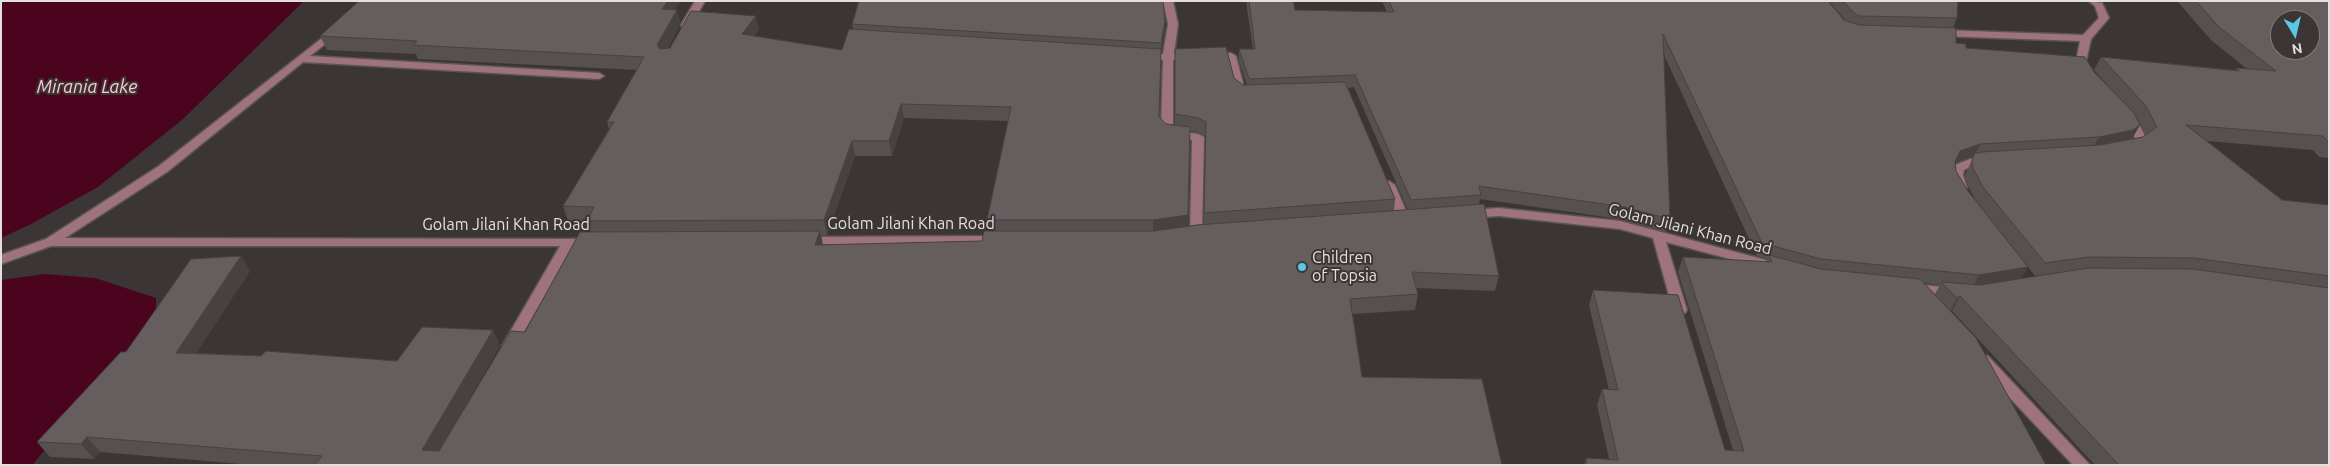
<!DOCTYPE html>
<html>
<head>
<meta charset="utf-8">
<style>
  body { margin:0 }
  #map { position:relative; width:2330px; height:466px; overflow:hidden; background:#3c3536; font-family:Ubuntu,sans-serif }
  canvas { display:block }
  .frame { position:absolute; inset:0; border:2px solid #e4dfdf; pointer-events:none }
  .north { position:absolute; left:2270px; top:10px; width:50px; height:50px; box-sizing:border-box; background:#3c3536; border:1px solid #7f797a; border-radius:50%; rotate:171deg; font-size:14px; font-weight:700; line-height:20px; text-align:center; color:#e4dfdf }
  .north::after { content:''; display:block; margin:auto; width:18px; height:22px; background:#59c8e4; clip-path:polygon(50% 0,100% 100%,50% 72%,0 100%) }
</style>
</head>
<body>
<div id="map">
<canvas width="2330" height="466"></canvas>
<div class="frame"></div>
<div class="north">N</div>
</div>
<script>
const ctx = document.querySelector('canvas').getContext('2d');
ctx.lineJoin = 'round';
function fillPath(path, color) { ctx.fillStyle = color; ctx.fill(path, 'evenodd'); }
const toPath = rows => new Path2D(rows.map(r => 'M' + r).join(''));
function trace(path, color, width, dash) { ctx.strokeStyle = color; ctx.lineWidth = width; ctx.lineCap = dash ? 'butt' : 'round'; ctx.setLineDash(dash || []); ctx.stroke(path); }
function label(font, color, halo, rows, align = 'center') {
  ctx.font = font + ' Ubuntu,sans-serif'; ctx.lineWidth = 4; ctx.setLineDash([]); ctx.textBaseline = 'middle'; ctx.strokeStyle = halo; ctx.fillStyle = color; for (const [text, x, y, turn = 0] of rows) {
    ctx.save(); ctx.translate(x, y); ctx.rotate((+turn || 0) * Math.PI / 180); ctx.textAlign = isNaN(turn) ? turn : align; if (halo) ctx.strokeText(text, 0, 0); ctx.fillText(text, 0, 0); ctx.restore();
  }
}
const water = toPath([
  [1,1,304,1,183,119,98,187,31,224,1,238],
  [45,274,95,278,156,298,156,314,34,463,35,465,1,465,1,280]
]);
const minor = toPath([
  [695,1,705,1,690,27,682,27,681,25,695,1],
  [1163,1,1173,1,1178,24,1174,54,1191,54,1196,57,1191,60,1173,60,1173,130,1198,134,1204,137,1202,234,1196,238,1190,234,1192,140,1166,136,1161,131,1163,60,1146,60,1141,57,1146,54,1163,54,1168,24,1163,1],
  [2089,1,2102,3,2109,18,2091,39,2086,62,2092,72,2087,75,2083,74,2076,62,2080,41,1941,36,1936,33,1941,30,2083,35,2099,18,2095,6,2089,1],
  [335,28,340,31,339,33,310,56,599,73,604,76,599,79,303,62,167,172,65,238,594,239,596,242,594,245,573,246,514,349,509,351,504,349,502,346,560,246,51,246,1,264,1,255,46,239,159,166,335,28],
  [1231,53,1236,56,1245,91,1249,95,1248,97,1240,97,1235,92,1227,59,1213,59,1208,56,1213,53,1231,53],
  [2127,114,2137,121,2147,139,2130,150,2124,147,2135,138,2128,124,2121,117,2127,114],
  [1986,157,1992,160,1990,162,1976,164,1964,170,1963,175,1967,188,1961,192,1957,191,1951,175,1955,165,1970,159,1986,157],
  [1389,181,1395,185,1409,218,1407,221,1403,222,1397,218,1383,185,1389,181],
  [1499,208,1620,221,1773,262,1774,265,1768,269,1666,242,1687,310,1685,313,1680,315,1675,313,1673,310,1653,238,1620,229,1499,216,1469,218,1463,214,1469,210,1499,208],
  [997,236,1001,237,1003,240,1001,243,805,245,799,241,805,237,997,236],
  [1913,284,1953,288,1960,292,1953,296,1908,291,1906,288,1908,285,1913,284],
  [1983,355,1988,356,2090,465,2073,465,1978,364,1976,360,1978,356,1983,355]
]);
const wall = toPath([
  [1246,1,1293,1,1295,10,1387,12,1382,1,1828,1,1844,20,1846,21,1829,1,1958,1,1957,18,1953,28,1956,43,1966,48,2094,72,2113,91,2094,70,2101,57,2235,70,2237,68,2247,69,2211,40,2177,1,2329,1,2329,158,2319,157,2313,150,2207,141,2282,200,2329,205,2329,465,2095,465,1952,311,1951,312,2046,465,1584,465,1586,458,1609,459,1597,405,1602,389,1609,390,1589,305,1593,290,1725,450,1733,450,1678,272,1683,257,1766,262,1767,259,1757,256,1664,55,1670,219,1666,232,1620,219,1480,199,1479,205,1499,276,1495,291,1416,288,1418,294,1415,310,1353,314,1362,377,1502,465,253,465,100,452,94,459,50,457,37,442,126,352,241,256,250,271,196,353,397,361,493,330,500,346,439,451,525,332,591,232,587,221,568,221,563,206,609,129,607,122,637,70,418,59,416,54,327,50,320,36,675,10,681,23,667,49,759,29,754,36,842,50,853,29,852,24,1165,32,1161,53,1160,117,1166,124,1175,125,1175,49,1234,78,1243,85,1247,85,1239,61,1239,49,1253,49],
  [1354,87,1408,210,1394,211,1395,199,1348,88],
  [2135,116,2138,120,2145,135,2143,137,2130,139,2133,137,2140,125],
  [904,118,1008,121,987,220,988,231,982,241,823,245,821,235,827,235,855,156,892,156],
  [1190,131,1198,132,1206,137,1204,224,1188,226],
  [1974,156,1965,175,1966,182,1976,201,2036,277,2021,279,1968,191,1956,171,1955,163],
  [1924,283,1940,285,1935,294]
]);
const shadedWall = toPath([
  [668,1,681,1,666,22,662,9],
  [677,10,681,23,661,58,657,45],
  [756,16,759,29,745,47,742,34],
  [1165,22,1165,32,1161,53,1161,43],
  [901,104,904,118,892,156,889,141],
  [2140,125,2133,137,2125,142,2092,149,2099,137],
  [1190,127,1188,229,1153,234,1153,220],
  [852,141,855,156,827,235,824,220],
  [1980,144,1974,156,1954,163,1960,151],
  [820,231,823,246,815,245],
  [241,256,250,271,186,368,176,353],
  [2028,267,2021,280,1972,288,1979,275],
  [1960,296,1952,311,1949,313,1957,298],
  [493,330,500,346,431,465,422,450],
  [87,437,100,452,94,459,81,444]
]);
const building = toPath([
  [359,1,668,1,662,9,677,10,657,45,660,49,670,48,691,11,756,16,742,34,842,50,849,29,1161,49,1159,117,1166,124,1190,127,1188,215,1153,220,987,220,1011,107,901,104,889,141,852,141,824,220,587,221,594,207,563,206,614,122,607,122,644,57,413,45,417,41,320,36,359,1],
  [859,1,1163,1,1165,22,1161,43,852,24,859,1],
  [1249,1,1293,1,1295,10,1394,12,1389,1,1828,1,1844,20,1859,25,1956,28,1956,43,1966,44,1966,48,2085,57,2094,72,2134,113,2140,125,2133,130,2099,137,1980,144,1960,151,1955,162,1956,171,1968,191,2028,267,1979,275,1821,259,1762,243,1663,34,1670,219,1624,207,1479,186,1481,195,1411,200,1355,75,1249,79,1239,49,1255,49,1249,1],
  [1843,1,1958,1,1957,18,1860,16,1854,13,1843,1],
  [2196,1,2329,1,2329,143,2323,136,2186,125,2282,200,2329,205,2329,276,2193,258,2088,257,2045,263,1983,187,1973,168,1972,161,1974,154,1982,152,2100,145,2143,137,2157,127,2146,106,2101,57,2239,71,2237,68,2276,71,2219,27,2196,1],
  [2280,20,2310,20,2310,50,2280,50,2280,20],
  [1226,47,1234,78,1243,85,1345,82,1395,199,1204,213,1206,122,1199,118,1175,114,1175,49,1226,47],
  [1484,204,1499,276,1412,272,1418,294,1350,299,1362,377,1482,379,1502,465,315,465,322,456,87,437,81,444,37,442,121,352,126,352,191,259,241,256,176,353,261,356,266,351,397,361,422,327,493,330,422,450,439,451,511,331,525,332,580,232,820,231,815,245,982,241,984,231,1153,231,1197,225,1484,204],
  [1769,255,1821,269,1920,279,1976,338,2046,465,1587,465,1586,458,1618,460,1602,389,1618,390,1593,290,1678,295,1725,450,1744,451,1683,257,1772,262,1769,255],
  [2088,268,2193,269,2329,288,2329,465,2119,465,1960,296,1957,298,1941,282,1980,285,2088,268]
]);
const markers = [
  [1302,267,5,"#59c8e4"]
];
const streetNames = [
  ["Golam Jilani Khan Road",911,224],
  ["Golam Jilani Khan Road",506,225],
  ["Golam Jilani Khan Road",1690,229,14]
];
const poiNames = [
  ["Children",1312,258],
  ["of Topsia",1312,276]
];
const waterNames = [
  ["Mirania Lake",87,87]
];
fillPath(water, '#4b041e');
trace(minor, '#5a5454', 3);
fillPath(minor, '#9f737b');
fillPath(wall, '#575051');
fillPath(shadedWall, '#474142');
fillPath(building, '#655d5e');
trace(building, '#474142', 1);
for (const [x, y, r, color] of markers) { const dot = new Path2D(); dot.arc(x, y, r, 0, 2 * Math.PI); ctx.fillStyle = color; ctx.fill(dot); trace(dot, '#3c3536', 2); }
label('16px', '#e4dfdf', '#3c3536', streetNames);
label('16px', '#e4dfdf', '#3c3536', poiNames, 'left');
label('italic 18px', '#fec8d2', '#3c3536', waterNames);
</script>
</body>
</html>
